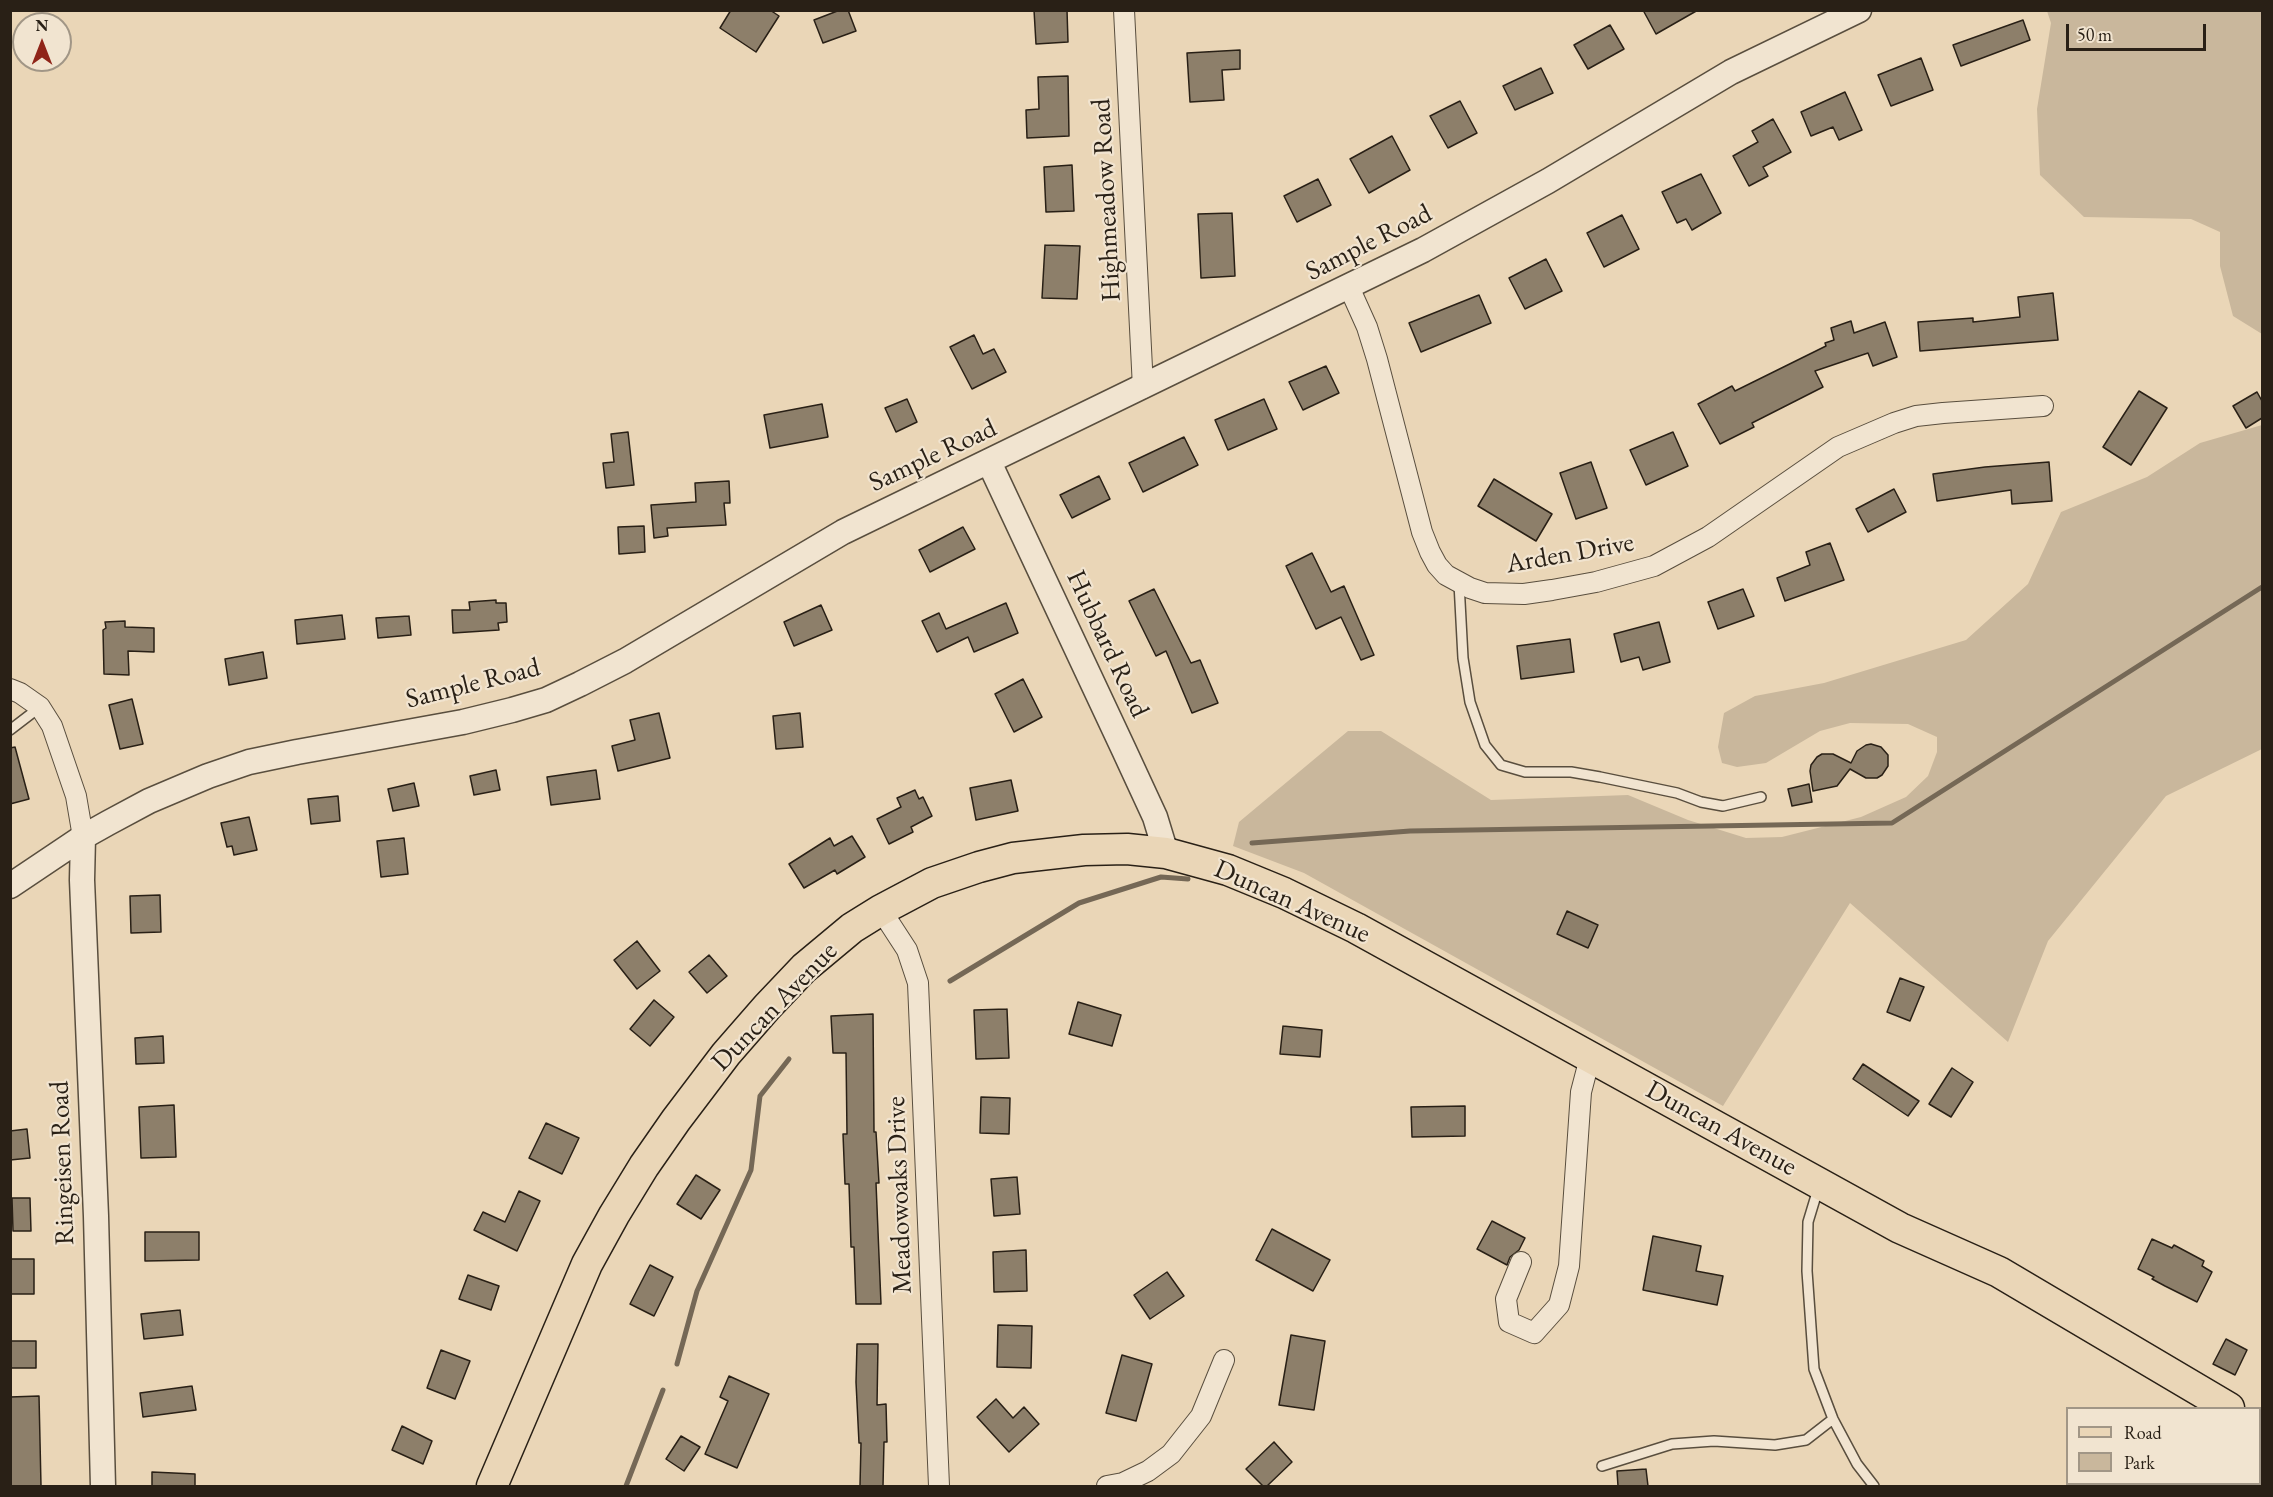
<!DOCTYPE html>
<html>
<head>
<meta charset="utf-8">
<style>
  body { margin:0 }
  #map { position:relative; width:2273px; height:1497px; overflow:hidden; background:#ead6b7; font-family:"EB Garamond",serif }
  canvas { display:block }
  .frame { position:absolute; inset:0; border:12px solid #292016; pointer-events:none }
  .legend { position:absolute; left:2066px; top:1407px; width:195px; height:78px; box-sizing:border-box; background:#f1e4d0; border:2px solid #a19686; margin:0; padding:8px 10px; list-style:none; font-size:18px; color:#292016 }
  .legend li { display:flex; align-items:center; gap:12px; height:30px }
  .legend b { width:30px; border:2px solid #a19686 }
  .north { position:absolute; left:12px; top:12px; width:60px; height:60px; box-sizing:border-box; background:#f1e4d0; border:2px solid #a19686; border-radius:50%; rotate:0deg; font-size:16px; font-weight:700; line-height:24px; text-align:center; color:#292016 }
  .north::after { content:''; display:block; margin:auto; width:21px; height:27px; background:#8f2418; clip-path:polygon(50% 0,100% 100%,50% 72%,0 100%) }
  .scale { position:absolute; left:2066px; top:24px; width:140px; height:27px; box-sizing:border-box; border:3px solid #292016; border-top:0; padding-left:8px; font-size:18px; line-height:21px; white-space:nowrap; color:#292016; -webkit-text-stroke:4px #f1e4d0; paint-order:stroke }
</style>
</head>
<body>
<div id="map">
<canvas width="2273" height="1497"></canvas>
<div class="frame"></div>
<ul class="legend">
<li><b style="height:8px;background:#ead6b7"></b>Road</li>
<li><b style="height:16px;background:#c9b79c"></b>Park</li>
</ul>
<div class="north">N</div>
<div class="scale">50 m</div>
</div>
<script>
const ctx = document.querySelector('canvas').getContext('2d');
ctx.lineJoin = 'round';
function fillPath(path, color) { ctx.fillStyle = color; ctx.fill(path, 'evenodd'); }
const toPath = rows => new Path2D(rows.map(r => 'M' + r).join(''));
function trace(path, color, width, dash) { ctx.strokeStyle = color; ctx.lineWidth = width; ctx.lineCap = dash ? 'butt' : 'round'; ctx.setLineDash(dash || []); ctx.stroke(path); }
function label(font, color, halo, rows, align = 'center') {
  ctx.font = font + ' "EB Garamond",serif'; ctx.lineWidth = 4.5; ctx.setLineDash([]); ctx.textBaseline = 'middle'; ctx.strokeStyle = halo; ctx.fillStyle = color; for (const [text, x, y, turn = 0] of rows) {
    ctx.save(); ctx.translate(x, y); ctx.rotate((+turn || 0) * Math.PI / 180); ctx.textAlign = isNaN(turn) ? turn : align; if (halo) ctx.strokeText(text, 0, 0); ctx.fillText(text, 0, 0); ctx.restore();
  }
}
const green = toPath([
  [2047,11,2262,11,2262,334,2233,316,2220,266,2220,232,2191,219,2084,217,2040,175,2037,109,2051,23],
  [2262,425,2262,749,2166,796,2048,941,2008,1042,1850,903,1723,1106,1304,873,1233,846,1239,822,1348,731,1381,731,1491,800,1628,795,1688,820,1746,838,1782,837,1861,817,1906,797,1928,776,1937,752,1937,737,1908,724,1850,723,1820,731,1766,763,1737,767,1722,763,1718,747,1724,713,1755,696,1824,683,1966,640,2028,584,2061,512,2147,477,2200,443]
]);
const stream = toPath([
  [1252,843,1410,831,1892,823,2262,587],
  [950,981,1079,903,1161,877,1188,879],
  [677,1364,697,1291,751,1170,760,1096,789,1059],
  [626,1486,663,1390]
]);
const building = toPath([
  [731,10,770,10,779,16,756,52,720,28,731,10],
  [840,10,848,10,856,31,823,43,814,20,840,10],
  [1034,10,1067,10,1068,42,1036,44,1034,10],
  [1643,10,1698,10,1656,34,1643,10],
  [2023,20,2030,40,1961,66,1953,45,2023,20],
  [1610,25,1624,49,1588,69,1574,45,1610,25],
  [1240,50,1240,69,1222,70,1224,100,1190,102,1187,53,1240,50],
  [1921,58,1933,90,1891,106,1878,75,1921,58],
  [1541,68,1553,93,1515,110,1503,86,1541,68],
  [1068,76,1069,136,1027,138,1026,110,1039,109,1038,77,1068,76],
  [1845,92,1862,130,1839,140,1833,127,1811,136,1801,112,1845,92],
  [1460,101,1477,133,1448,148,1430,116,1460,101],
  [1773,119,1791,152,1763,167,1768,176,1749,186,1733,156,1758,142,1752,131,1773,119],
  [1392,136,1410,170,1369,193,1350,159,1392,136],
  [1072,165,1074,211,1046,212,1044,167,1072,165],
  [1701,174,1721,213,1692,230,1686,219,1677,223,1662,192,1701,174],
  [1318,179,1331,205,1297,222,1284,196,1318,179],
  [1232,213,1235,276,1201,278,1198,214,1232,213],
  [1622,215,1639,249,1604,267,1587,233,1622,215],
  [1045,245,1080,246,1077,299,1042,298,1045,245],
  [1546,259,1562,291,1525,309,1509,278,1546,259],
  [2053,293,2058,340,1920,351,1918,322,1973,318,1973,322,2020,317,2018,297,2053,293],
  [1479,295,1491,323,1421,352,1409,323,1479,295],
  [1851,321,1854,333,1885,322,1897,357,1873,366,1868,353,1815,371,1823,387,1752,423,1754,427,1720,444,1698,404,1732,386,1735,391,1826,346,1825,343,1834,340,1831,328,1851,321],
  [974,335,983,354,994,349,1006,372,972,389,950,347,974,335],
  [1326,366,1339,393,1303,410,1289,382,1326,366],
  [2139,391,2167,408,2131,465,2103,447,2139,391],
  [2257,392,2262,401,2262,418,2246,428,2233,406,2257,392],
  [907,399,917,422,896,432,885,408,907,399],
  [1264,399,1277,429,1228,450,1215,420,1264,399],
  [822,404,828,437,770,448,764,415,822,404],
  [628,432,634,485,606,488,603,463,614,462,611,434,628,432],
  [1673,432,1688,466,1646,485,1630,450,1673,432],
  [1184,437,1198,465,1143,492,1129,463,1184,437],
  [1591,462,1607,508,1576,519,1560,473,1591,462],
  [2049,462,2052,501,2012,504,2011,490,1937,501,1933,474,1985,467,2049,462],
  [1099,476,1110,499,1072,518,1060,495,1099,476],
  [1494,479,1552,514,1536,541,1478,506,1494,479],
  [729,481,730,503,724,503,726,525,667,528,668,536,654,538,651,505,696,502,695,483,729,481],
  [1894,489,1906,512,1868,532,1856,509,1894,489],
  [644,526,645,552,619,554,618,527,644,526],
  [963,527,975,549,930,572,919,550,963,527],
  [1830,543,1844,580,1785,601,1777,578,1810,565,1806,552,1830,543],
  [1312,553,1331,592,1344,586,1374,655,1361,660,1341,617,1316,629,1286,566,1312,553],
  [1154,589,1191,663,1200,660,1218,703,1192,713,1166,651,1156,656,1129,601,1154,589],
  [1743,589,1754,616,1718,629,1708,602,1743,589],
  [496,600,496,603,506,603,507,622,498,623,499,630,453,633,452,610,470,610,469,602,496,600],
  [1006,603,1018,633,974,652,968,637,937,652,922,621,939,613,946,629,1006,603],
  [821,605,832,630,794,646,784,622,821,605],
  [342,615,345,639,297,644,295,620,342,615],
  [409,616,411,635,378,638,376,618,409,616],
  [125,621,125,627,154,628,154,652,128,651,129,675,104,674,103,630,106,628,105,622,125,621],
  [1659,622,1670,662,1643,670,1639,657,1621,662,1614,634,1659,622],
  [1570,639,1574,672,1521,679,1517,646,1570,639],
  [263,652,267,678,229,685,225,659,263,652],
  [1023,679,1042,717,1014,732,995,694,1023,679],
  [132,699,143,744,120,749,109,705,132,699],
  [659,713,670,758,618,771,612,746,635,740,630,720,659,713],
  [800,713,803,747,776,749,773,716,800,713],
  [1871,744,1881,747,1888,755,1888,766,1882,775,1877,778,1866,778,1850,769,1837,786,1813,791,1810,771,1811,765,1817,757,1822,754,1833,754,1851,763,1857,751,1866,745,1871,744],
  [15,747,29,799,10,804,10,748,15,747],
  [496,770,500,790,474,795,470,776,496,770],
  [596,770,600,799,551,805,547,777,596,770],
  [1011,780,1018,811,976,820,970,788,1011,780],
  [414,783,419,806,393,811,388,789,414,783],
  [1809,784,1812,802,1792,806,1788,789,1809,784],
  [915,790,919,799,923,797,932,816,911,827,913,832,889,844,877,819,901,807,897,798,915,790],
  [338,796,340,821,311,824,308,799,338,796],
  [249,817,257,850,234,855,232,846,227,847,221,823,249,817],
  [852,836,865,857,837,874,835,870,804,888,789,864,830,838,834,846,852,836],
  [404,838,408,874,381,877,377,841,404,838],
  [160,895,161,932,131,933,130,896,160,895],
  [1567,911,1598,925,1588,948,1557,934,1567,911],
  [637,941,660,971,637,989,614,960,637,941],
  [709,955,727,976,707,993,689,972,709,955],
  [1900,978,1924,987,1910,1021,1887,1012,1900,978],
  [654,1000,674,1017,650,1046,630,1029,654,1000],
  [1078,1002,1121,1015,1112,1046,1069,1034,1078,1002],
  [1007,1009,1009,1058,976,1059,974,1010,1007,1009],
  [873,1014,874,1132,876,1132,879,1183,876,1183,881,1304,856,1304,854,1247,851,1247,849,1184,845,1184,843,1134,847,1134,846,1053,833,1053,831,1016,873,1014],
  [1283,1026,1322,1030,1320,1057,1280,1054,1283,1026],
  [163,1036,164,1063,136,1064,135,1038,163,1036],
  [1863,1064,1919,1101,1908,1116,1853,1079,1863,1064],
  [1952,1068,1973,1082,1951,1117,1929,1104,1952,1068],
  [981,1097,1010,1098,1009,1134,980,1133,981,1097],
  [174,1105,176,1157,141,1158,139,1107,174,1105],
  [1465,1106,1465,1136,1412,1137,1411,1107,1465,1106],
  [546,1123,579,1138,562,1174,529,1158,546,1123],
  [27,1129,30,1158,10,1160,10,1131,27,1129],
  [696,1175,720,1190,701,1219,677,1204,696,1175],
  [1017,1177,1020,1214,994,1216,991,1179,1017,1177],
  [519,1191,540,1201,517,1251,474,1230,483,1212,505,1222,519,1191],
  [12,1198,30,1198,31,1231,13,1231,12,1198],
  [1492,1221,1525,1238,1519,1250,1510,1257,1507,1265,1477,1249,1492,1221],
  [1272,1229,1330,1260,1313,1291,1256,1260,1272,1229],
  [145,1232,199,1232,199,1260,145,1261,145,1232],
  [1653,1236,1701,1246,1696,1271,1723,1276,1717,1305,1643,1290,1653,1236],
  [2152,1239,2172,1248,2174,1245,2204,1261,2202,1266,2212,1272,2197,1302,2165,1286,2152,1279,2154,1277,2138,1269,2152,1239],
  [1026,1250,1027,1291,994,1292,993,1252,1026,1250],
  [10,1259,34,1259,34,1294,10,1294,10,1259],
  [650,1265,673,1277,654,1316,630,1304,650,1265],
  [1167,1272,1184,1296,1150,1319,1134,1295,1167,1272],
  [468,1275,499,1286,491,1310,459,1299,468,1275],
  [180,1310,183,1335,144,1339,141,1314,180,1310],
  [998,1325,1032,1326,1031,1368,997,1367,998,1325],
  [1291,1335,1325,1341,1314,1410,1279,1405,1291,1335],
  [2226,1339,2247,1350,2235,1375,2213,1364,2226,1339],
  [10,1341,36,1341,36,1368,10,1368,10,1341],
  [857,1344,878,1344,877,1405,886,1404,887,1442,884,1442,883,1486,860,1486,861,1443,859,1443,856,1382,857,1344],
  [441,1350,470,1361,455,1399,427,1388,441,1350],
  [1122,1355,1152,1364,1136,1421,1106,1413,1122,1355],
  [729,1376,769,1394,737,1468,705,1454,728,1401,720,1397,729,1376],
  [192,1386,196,1410,143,1417,140,1393,192,1386],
  [39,1396,41,1486,10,1486,10,1397,39,1396],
  [996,1399,1013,1418,1024,1407,1039,1424,1009,1452,977,1417,996,1399],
  [402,1426,432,1441,423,1464,392,1450,402,1426],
  [681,1436,700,1447,684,1471,666,1459,681,1436],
  [1274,1442,1292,1462,1267,1486,1263,1486,1246,1469,1274,1442],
  [1646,1469,1648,1486,1618,1486,1617,1471,1646,1469],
  [152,1472,195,1474,195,1486,152,1486,152,1472]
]);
const service = toPath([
  [1459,583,1463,658,1470,702,1485,745,1501,765,1525,772,1571,772,1600,777,1677,793,1701,802,1723,806,1761,797],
  [10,730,40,707],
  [1818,1189,1808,1222,1807,1271,1814,1369,1833,1419,1857,1464,1874,1486],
  [1602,1466,1672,1444,1714,1441,1775,1445,1806,1440,1833,1419]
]);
const minor = toPath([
  [1124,10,1143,388],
  [1349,287,1367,327,1377,359,1422,532,1430,552,1437,565,1446,575,1470,588,1485,593,1524,594,1552,590,1596,582,1654,566,1708,537,1838,447,1894,423,1916,416,1943,413,2043,406],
  [10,689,20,693,40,707,52,726,76,796,83,837],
  [881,910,907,950,918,983,939,1486],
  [1521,1262,1506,1299,1509,1322,1534,1333,1559,1305,1569,1266,1581,1092,1587,1069,1599,1062],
  [1107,1486,1123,1483,1148,1471,1171,1454,1201,1416,1224,1360]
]);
const tertiary = toPath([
  [989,462,1124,750,1155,817,1166,853],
  [83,837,82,880,96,1216,103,1486],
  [10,886,83,837,108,823,149,801,208,776,249,762,297,752,463,722,512,710,546,700,580,684,625,661,843,532,1423,250,1548,181,1731,72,1859,10]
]);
const primary = toPath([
  [2260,1425,2262,1427],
  [492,1486,587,1264,614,1215,644,1166,676,1120,726,1054,767,1007,804,968,852,928,881,910,932,883,979,867,1013,858,1084,850,1127,849,1166,853,1228,870,1284,893,1356,928,1900,1228,1999,1272,2229,1408]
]);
const streetNames = [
  ["Highmeadow Road",1107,200,-93],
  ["Sample Road",1369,243,-27],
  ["Sample Road",933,456,-25],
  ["Arden Drive",1570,554,-10],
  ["Hubbard Road",1107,644,65],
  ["Sample Road",473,684,-14],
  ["Duncan Avenue",1292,902,24],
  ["Duncan Avenue",775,1007,-46],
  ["Duncan Avenue",1721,1129,29],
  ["Ringeisen Road",63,1163,-92],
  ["Meadowoaks Drive",900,1195,-92]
];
fillPath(green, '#c9b79c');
trace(stream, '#756856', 5);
fillPath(building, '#8d7f6a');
trace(building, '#292016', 1.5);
trace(service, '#594e3e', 12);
trace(minor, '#594e3e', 22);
trace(tertiary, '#594e3e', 27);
trace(primary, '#292016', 33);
trace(service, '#f1e4d0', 9);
trace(minor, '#f1e4d0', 20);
trace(tertiary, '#f1e4d0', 24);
trace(primary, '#ead6b7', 30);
label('27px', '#292016', '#f1e4d0', streetNames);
</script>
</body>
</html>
